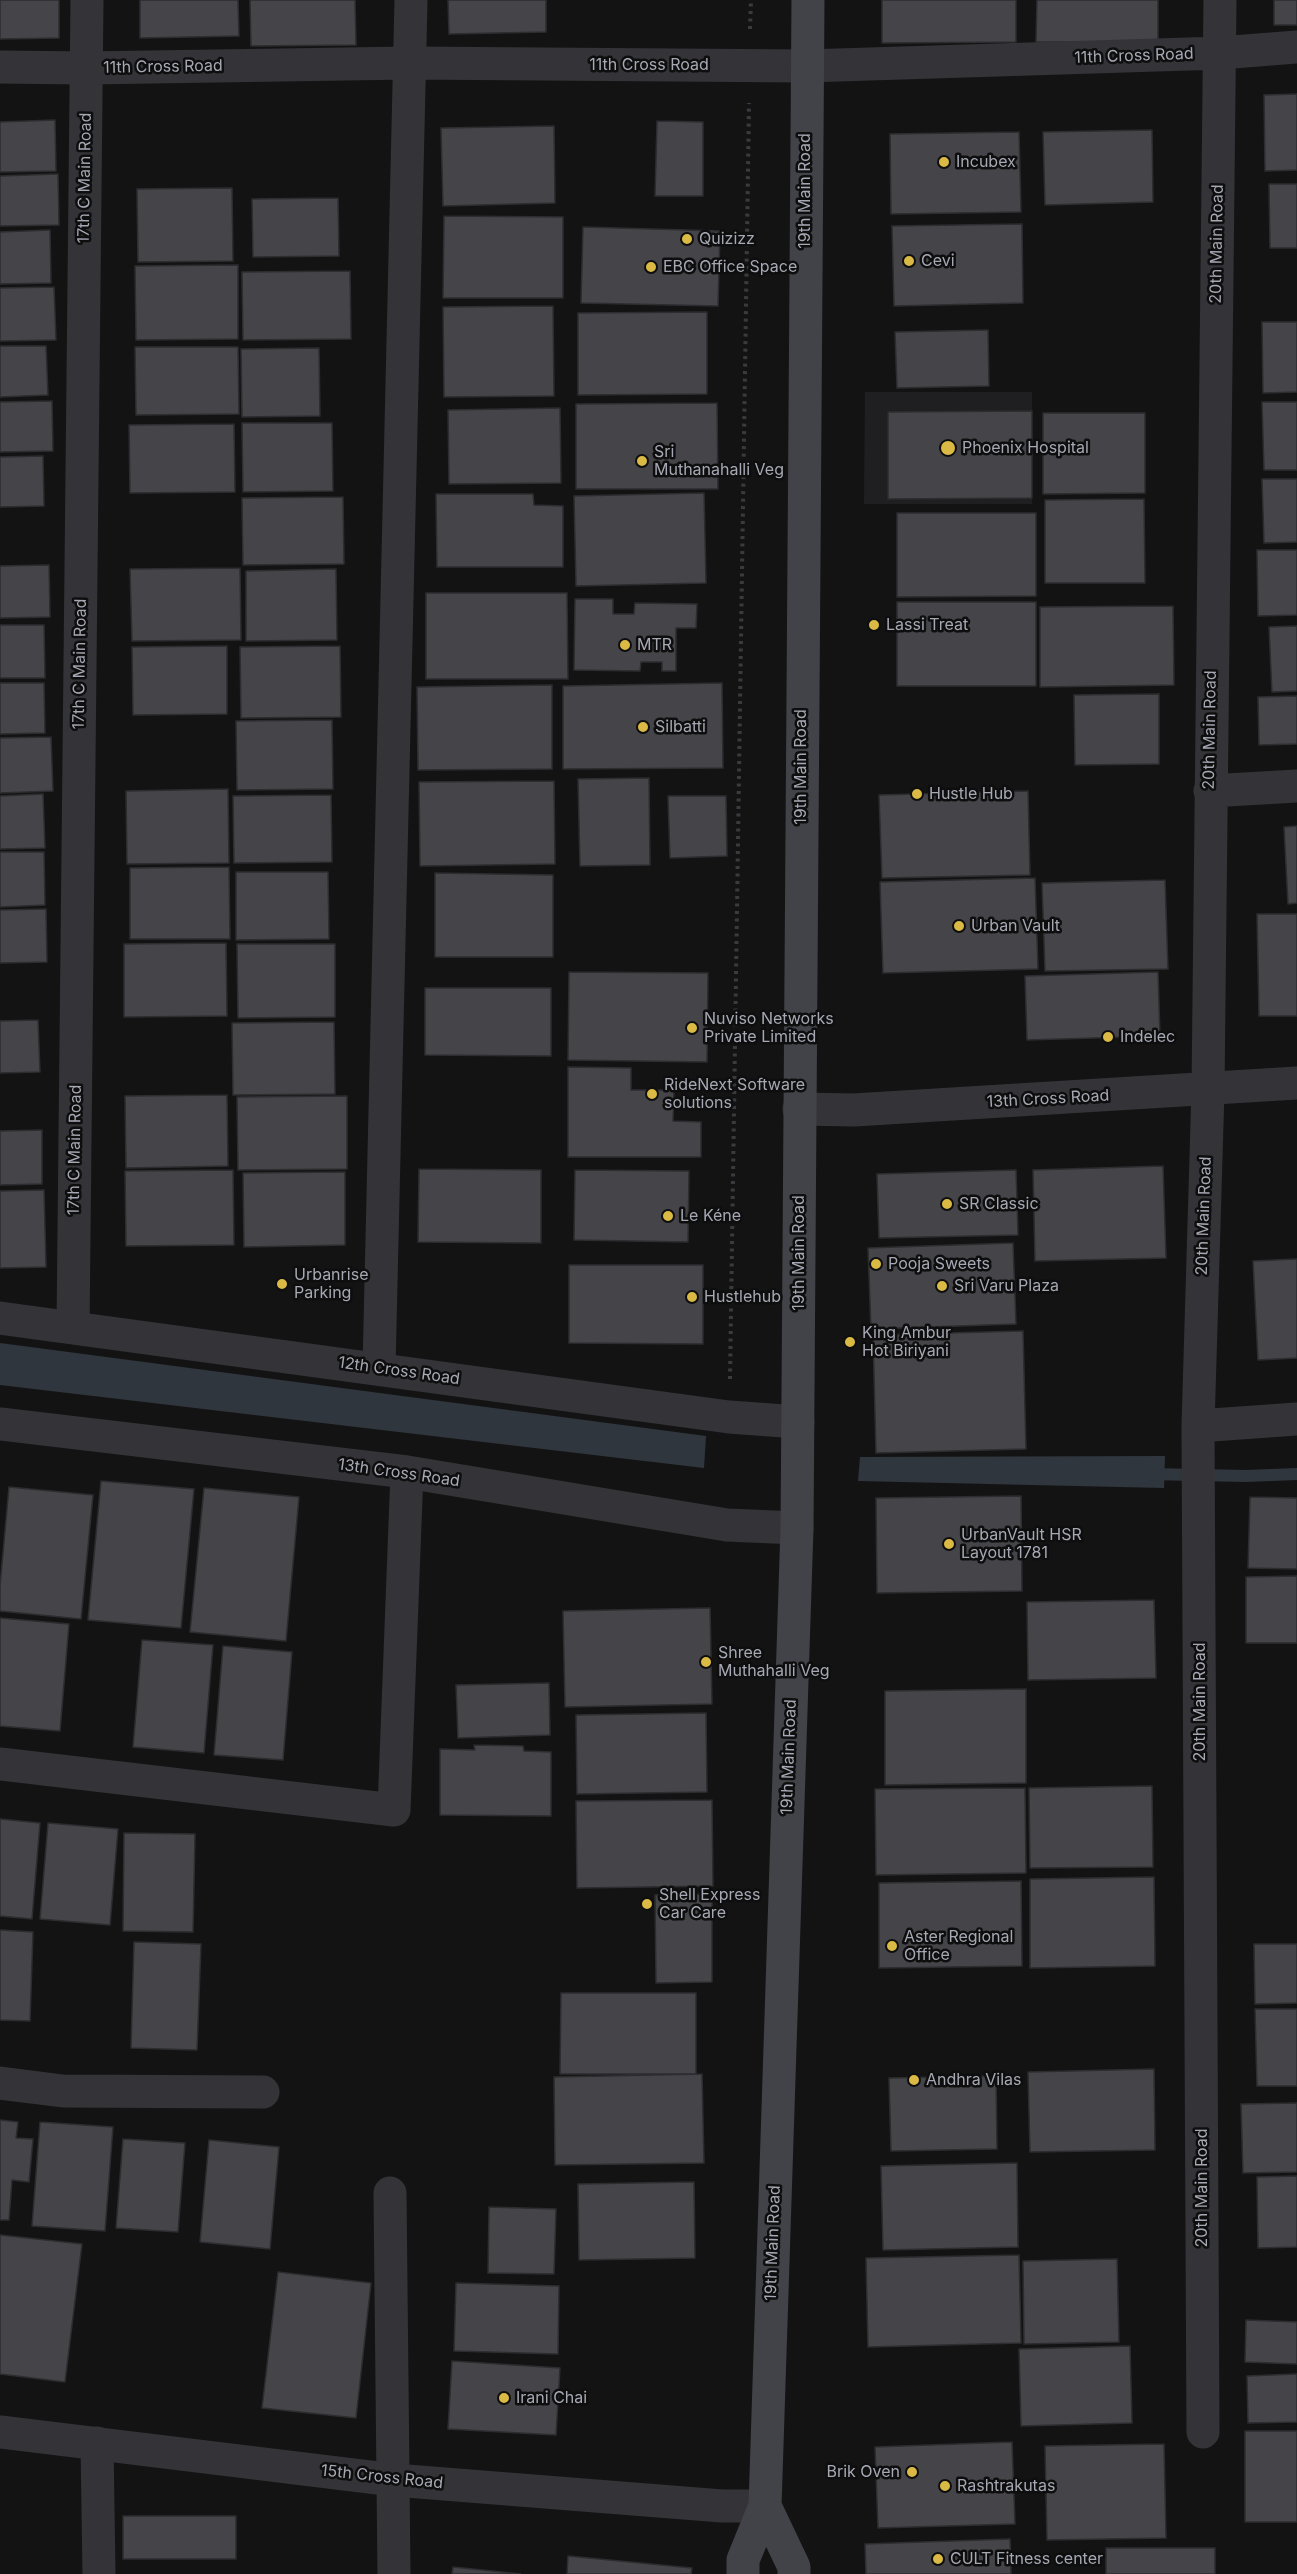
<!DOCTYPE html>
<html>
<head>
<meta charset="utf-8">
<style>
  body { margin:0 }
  canvas { display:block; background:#131314 }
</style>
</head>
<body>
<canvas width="1297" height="2574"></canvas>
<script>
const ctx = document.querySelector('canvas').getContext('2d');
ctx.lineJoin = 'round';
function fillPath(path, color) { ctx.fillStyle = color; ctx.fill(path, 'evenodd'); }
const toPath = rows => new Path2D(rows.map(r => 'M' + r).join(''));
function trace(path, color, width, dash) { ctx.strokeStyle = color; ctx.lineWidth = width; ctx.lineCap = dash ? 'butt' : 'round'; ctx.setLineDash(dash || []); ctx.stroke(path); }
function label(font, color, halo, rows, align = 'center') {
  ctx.font = font + ' Inter,sans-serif'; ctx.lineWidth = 5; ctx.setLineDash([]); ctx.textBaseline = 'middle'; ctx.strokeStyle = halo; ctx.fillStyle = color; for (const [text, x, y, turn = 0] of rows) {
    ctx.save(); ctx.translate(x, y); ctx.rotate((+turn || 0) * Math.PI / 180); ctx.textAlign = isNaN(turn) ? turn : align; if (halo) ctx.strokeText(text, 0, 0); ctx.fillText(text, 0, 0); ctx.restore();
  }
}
const built = toPath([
  [865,392,1032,392,1032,504,864,504]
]);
const water = toPath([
  [0,1343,706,1436,704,1468,0,1385],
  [1165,1456,1164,1488,858,1481,860,1457]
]);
const stream = toPath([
  [1148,1474,1246,1476,1297,1474]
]);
const building = toPath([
  [0,0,59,0,59,38,0,39,0,0],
  [140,0,238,0,239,36,140,38,140,0],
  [250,0,355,0,356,45,251,46,250,0],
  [448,0,546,0,546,32,449,34,448,0],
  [882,0,1016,0,1016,42,882,43,882,0],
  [1037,0,1158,0,1158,42,1036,42,1037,0],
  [1274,0,1297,0,1297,25,1274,25,1274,0],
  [1297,94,1297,170,1265,171,1264,95,1297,94],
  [55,120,56,171,0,172,0,122,55,120],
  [657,121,703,122,703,196,655,196,657,121],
  [554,126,555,203,443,206,441,128,554,126],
  [1152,130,1153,202,1045,205,1043,132,1152,130],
  [1019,132,1021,212,891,214,890,134,1019,132],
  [58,174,59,225,0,226,0,176,58,174],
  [1269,184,1297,184,1297,248,1270,248,1269,184],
  [232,188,233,261,138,262,137,189,232,188],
  [338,198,339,256,253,257,252,199,338,198],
  [444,216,563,217,563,298,443,298,444,216],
  [1022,224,1023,303,894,306,892,226,1022,224],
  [583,227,720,231,718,306,581,303,583,227],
  [50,230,51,283,0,284,0,232,50,230],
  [238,265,238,339,136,340,135,266,238,265],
  [350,271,351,339,243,340,242,272,350,271],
  [54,287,56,340,0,341,0,288,54,287],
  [553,306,554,396,444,397,443,307,553,306],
  [707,312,707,394,578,395,578,313,707,312],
  [1262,322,1297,322,1297,392,1263,393,1262,322],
  [988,330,989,386,897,388,895,332,988,330],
  [0,346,46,346,48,395,0,397,0,346],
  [135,347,238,347,239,414,136,415,135,347],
  [319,348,320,416,242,417,241,349,319,348],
  [52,401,53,451,0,452,0,402,52,401],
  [1262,402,1297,402,1297,470,1264,470,1262,402],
  [717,403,718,489,576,489,576,404,717,403],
  [560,408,561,483,449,484,448,410,560,408],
  [1032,411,1032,498,888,499,888,412,1032,411],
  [1043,413,1145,413,1145,493,1043,494,1043,413],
  [242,423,332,423,333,491,243,492,242,423],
  [234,424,235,492,130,493,129,425,234,424],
  [43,456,44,506,0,507,0,457,43,456],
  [1262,479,1297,479,1297,542,1264,543,1262,479],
  [704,493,706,583,576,586,574,496,704,493],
  [436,494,533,494,534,505,563,506,563,567,437,567,436,494],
  [343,497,344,564,243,565,242,498,343,497],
  [1144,499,1145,583,1045,583,1045,500,1144,499],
  [897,513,1036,513,1036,596,897,597,897,513],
  [1257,550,1297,550,1297,615,1258,616,1257,550],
  [49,565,50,617,0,618,0,566,49,565],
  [240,568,241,640,132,641,130,569,240,568],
  [336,569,337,640,246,641,246,571,336,569],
  [426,593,567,593,568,679,426,679,426,593],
  [575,599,613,599,613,614,634,614,635,603,697,604,696,628,676,628,676,671,662,671,662,662,641,662,640,671,574,670,575,599],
  [897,602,1036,602,1036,686,897,686,897,602],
  [1173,606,1174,685,1040,687,1040,607,1173,606],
  [0,625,44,625,45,678,0,678,0,625],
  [1297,626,1297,691,1272,692,1269,627,1297,626],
  [227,646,227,714,133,715,132,647,227,646],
  [340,646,341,717,241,718,240,647,340,646],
  [0,683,44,683,45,733,0,734,0,683],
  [722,683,723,768,563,769,563,686,722,683],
  [552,685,552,769,418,770,417,687,552,685],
  [1159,694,1159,764,1075,765,1074,695,1159,694],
  [1297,696,1297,744,1259,745,1258,697,1297,696],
  [332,720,333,789,237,790,236,721,332,720],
  [51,737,53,791,0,793,0,738,51,737],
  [649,778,650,865,580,866,578,779,649,778],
  [554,781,555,864,420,866,419,782,554,781],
  [228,789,229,863,127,864,126,791,228,789],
  [1028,791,1030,875,882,878,879,795,1028,791],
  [43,794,45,848,0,849,0,796,43,794],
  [331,795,332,862,234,863,233,796,331,795],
  [668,796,726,796,727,856,670,858,668,796],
  [1297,826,1297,903,1288,904,1284,827,1297,826],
  [0,852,44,852,45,905,0,907,0,852],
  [229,867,230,939,130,939,130,868,229,867],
  [236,872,328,872,329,939,236,940,236,872],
  [435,873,553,875,553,957,435,957,435,873],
  [1035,878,1038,969,883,973,880,882,1035,878],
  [1165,880,1168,969,1045,971,1042,883,1165,880],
  [46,909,47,962,0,963,0,910,46,909],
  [1257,914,1297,914,1297,1016,1259,1016,1257,914],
  [226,943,227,1016,124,1017,124,944,226,943],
  [237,944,335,944,335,1017,238,1018,237,944],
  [569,972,708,973,707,1062,568,1060,569,972],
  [1158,972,1160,1036,1027,1040,1025,976,1158,972],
  [425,988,551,988,551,1056,425,1055,425,988],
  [38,1020,40,1072,0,1073,0,1021,38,1020],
  [334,1022,335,1094,233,1095,232,1023,334,1022],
  [568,1067,631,1068,631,1090,674,1090,673,1121,701,1122,701,1157,568,1157,568,1067],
  [227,1095,228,1166,126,1168,125,1096,227,1095],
  [347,1096,347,1169,238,1170,237,1097,347,1096],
  [42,1130,42,1184,0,1185,0,1131,42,1130],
  [1163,1166,1166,1258,1035,1261,1033,1170,1163,1166],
  [419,1169,541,1170,541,1243,418,1242,419,1169],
  [233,1170,234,1245,126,1246,125,1171,233,1170],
  [575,1170,689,1171,688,1242,574,1240,575,1170],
  [1016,1170,1018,1235,879,1238,877,1174,1016,1170],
  [345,1172,345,1245,244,1247,243,1173,345,1172],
  [44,1190,46,1267,0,1268,0,1191,44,1190],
  [1013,1243,1016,1324,871,1329,868,1248,1013,1243],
  [1297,1259,1297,1358,1258,1360,1253,1261,1297,1259],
  [569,1265,703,1265,703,1344,569,1343,569,1265],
  [1023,1331,1026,1449,876,1453,873,1335,1023,1331],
  [101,1481,194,1489,181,1628,88,1620,101,1481],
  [9,1487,93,1495,81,1619,0,1611,0,1586,9,1487],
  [204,1488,299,1497,286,1641,190,1632,204,1488],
  [1021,1496,1022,1591,877,1593,876,1498,1021,1496],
  [1250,1497,1297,1498,1297,1569,1248,1568,1250,1497],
  [1297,1576,1297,1643,1246,1643,1246,1577,1297,1576],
  [1154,1600,1156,1678,1028,1680,1027,1602,1154,1600],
  [710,1608,712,1704,565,1707,563,1611,710,1608],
  [0,1618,69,1624,60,1731,0,1726,0,1618],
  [142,1640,213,1645,204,1753,133,1747,142,1640],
  [223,1646,292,1652,283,1760,214,1755,223,1646],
  [549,1683,550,1735,458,1738,456,1685,549,1683],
  [1026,1689,1026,1783,885,1785,885,1691,1026,1689],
  [706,1713,707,1792,577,1794,576,1715,706,1713],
  [474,1745,523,1746,524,1751,551,1752,551,1816,440,1815,440,1749,475,1750,474,1745],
  [1152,1786,1153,1867,1030,1868,1029,1788,1152,1786],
  [1025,1788,1026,1873,876,1875,875,1789,1025,1788],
  [712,1800,713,1886,577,1888,576,1801,712,1800],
  [0,1819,40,1823,32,1919,0,1916,0,1819],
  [48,1823,118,1829,110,1925,40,1919,48,1823],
  [124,1833,195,1834,193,1932,123,1931,124,1833],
  [1154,1877,1155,1966,1030,1968,1030,1879,1154,1877],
  [1021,1881,1022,1966,879,1968,879,1883,1021,1881],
  [712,1894,712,1982,656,1983,655,1895,712,1894],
  [0,1930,33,1932,30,2021,0,2020,0,1930],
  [134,1942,201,1944,197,2050,131,2048,134,1942],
  [1254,1944,1297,1944,1297,2003,1255,2004,1254,1944],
  [561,1993,696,1993,696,2074,560,2074,561,1993],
  [1255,2009,1297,2009,1297,2086,1257,2086,1255,2009],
  [1154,2069,1155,2150,1030,2152,1028,2072,1154,2069],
  [702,2074,704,2163,555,2165,554,2077,702,2074],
  [996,2076,997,2149,891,2151,889,2078,996,2076],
  [1297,2103,1297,2172,1243,2173,1241,2104,1297,2103],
  [0,2120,18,2122,16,2138,33,2139,29,2182,12,2180,9,2220,0,2220,0,2120],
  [40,2122,113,2127,105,2231,32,2226,40,2122],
  [123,2139,185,2143,178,2232,116,2228,123,2139],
  [209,2140,279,2147,270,2249,200,2242,209,2140],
  [1017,2163,1018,2247,883,2250,881,2166,1017,2163],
  [1297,2176,1297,2247,1258,2248,1257,2177,1297,2176],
  [694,2182,695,2258,579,2260,578,2184,694,2182],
  [489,2207,556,2209,554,2274,488,2273,489,2207],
  [0,2235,82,2244,65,2382,0,2374,0,2235],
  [1019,2255,1021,2343,868,2347,866,2258,1019,2255],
  [1117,2259,1119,2342,1024,2344,1023,2261,1117,2259],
  [278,2272,371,2283,356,2418,262,2408,278,2272],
  [456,2283,559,2286,558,2354,454,2351,456,2283],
  [1246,2320,1297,2322,1297,2364,1245,2362,1246,2320],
  [1130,2346,1132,2423,1021,2426,1019,2349,1130,2346],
  [452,2361,560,2368,556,2435,448,2429,452,2361],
  [1297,2374,1297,2422,1248,2423,1247,2376,1297,2374],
  [1245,2431,1297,2431,1297,2522,1245,2522,1245,2431],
  [1012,2442,1015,2524,878,2528,875,2447,1012,2442],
  [1164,2444,1166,2538,1047,2540,1045,2446,1164,2444],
  [123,2516,236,2516,236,2559,123,2559,123,2516],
  [1010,2539,1011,2574,866,2574,865,2544,1010,2539],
  [1106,2548,1215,2548,1215,2574,1106,2574,1106,2548],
  [568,2556,692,2568,691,2574,567,2574,568,2556],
  [453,2567,521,2574,452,2574,453,2567]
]);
const path = toPath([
  [750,29,751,0],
  [730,1379,749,103]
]);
const minor = toPath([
  [806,66,1220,53,1297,47],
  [1210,791,1297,786],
  [0,1318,729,1417,798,1422],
  [73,1328,87,0],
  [379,1368,411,0],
  [0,1424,407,1472,727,1525,797,1528],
  [1198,1426,1297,1419],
  [0,1764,394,1810,407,1472],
  [0,2083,63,2091,263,2092],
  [390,2193,394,2574],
  [1203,2432,1198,1426,1208,1090,1220,0],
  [97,2443,99,2574]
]);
const tertiary = toPath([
  [0,67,86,68,410,63,806,66],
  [799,1109,854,1110,1297,1083],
  [0,2432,394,2480,722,2506,765,2506]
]);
const secondary = toPath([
  [765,2506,794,2567,794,2574],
  [743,2574,743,2560,765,2506,797,1528,808,0]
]);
const markers = [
  [944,162,6,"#daba45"],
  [687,239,6,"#daba45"],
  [909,261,6,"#daba45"],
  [651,267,6,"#daba45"],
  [948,448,8,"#daba45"],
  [642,461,6,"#daba45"],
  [874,625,6,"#daba45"],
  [625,645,6,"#daba45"],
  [643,727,6,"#daba45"],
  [917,794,6,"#daba45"],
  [959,926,6,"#daba45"],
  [692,1028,6,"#daba45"],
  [1108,1037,6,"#daba45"],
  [652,1094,6,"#daba45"],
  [947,1204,6,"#daba45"],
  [668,1216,6,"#daba45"],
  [876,1264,6,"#daba45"],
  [282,1284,6,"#daba45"],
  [942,1286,6,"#daba45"],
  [692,1297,6,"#daba45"],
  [850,1342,6,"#daba45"],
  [949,1544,6,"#daba45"],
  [706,1662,6,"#daba45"],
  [647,1904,6,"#daba45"],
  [892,1946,6,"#daba45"],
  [914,2080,6,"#daba45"],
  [504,2398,6,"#daba45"],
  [912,2472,6,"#daba45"],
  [945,2486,6,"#daba45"],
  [938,2559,6,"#daba45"]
];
const streetNames = [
  ["11th Cross Road",1134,56,-2],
  ["11th Cross Road",649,65],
  ["11th Cross Road",163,67,-1],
  ["17th C Main Road",85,178,-89],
  ["19th Main Road",805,191,-90],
  ["20th Main Road",1217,244,-89],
  ["17th C Main Road",80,664,-89],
  ["20th Main Road",1210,730,-89],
  ["19th Main Road",801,767,-90],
  ["13th Cross Road",1048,1099,-3],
  ["17th C Main Road",75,1150,-89],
  ["20th Main Road",1204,1216,-88],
  ["19th Main Road",799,1253,-90],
  ["12th Cross Road",399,1371,8],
  ["13th Cross Road",399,1473,8],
  ["20th Main Road",1200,1702,-90],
  ["19th Main Road",789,1757,-88],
  ["20th Main Road",1202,2188,-90],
  ["19th Main Road",773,2243,-88],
  ["15th Cross Road",382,2477,6]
];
const poiNames = [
  ["Incubex",956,162],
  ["Quizizz",699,239],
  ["Cevi",921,261],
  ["EBC Office Space",663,267],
  ["Phoenix Hospital",962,448],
  ["Sri",654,452],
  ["Muthanahalli Veg",654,470],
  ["Lassi Treat",886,625],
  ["MTR",637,645],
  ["Silbatti",655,727],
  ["Hustle Hub",929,794],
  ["Urban Vault",971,926],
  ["Nuviso Networks",704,1019],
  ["Private Limited",704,1037],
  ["Indelec",1120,1037],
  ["RideNext Software",664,1085],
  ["solutions",664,1103],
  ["SR Classic",959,1204],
  ["Le Kéne",680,1216],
  ["Pooja Sweets",888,1264],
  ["Urbanrise",294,1275],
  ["Parking",294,1293],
  ["Sri Varu Plaza",954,1286],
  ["Hustlehub",704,1297],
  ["King Ambur",862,1333],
  ["Hot Biriyani",862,1351],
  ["UrbanVault HSR",961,1535],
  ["Layout 1781",961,1553],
  ["Shree",718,1653],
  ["Muthahalli Veg",718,1671],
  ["Shell Express",659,1895],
  ["Car Care",659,1913],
  ["Aster Regional",904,1937],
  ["Office",904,1955],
  ["Andhra Vilas",926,2080],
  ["Irani Chai",516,2398],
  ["Brik Oven",900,2472,"right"],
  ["Rashtrakutas",957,2486],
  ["CULT Fitness center",950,2559]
];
fillPath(built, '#1f1f21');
fillPath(water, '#30363d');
trace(stream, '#30363d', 12);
fillPath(building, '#454549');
trace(building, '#2d2d30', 1.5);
trace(path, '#3a3b3f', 4, [3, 4.5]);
trace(minor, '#343438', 33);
trace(tertiary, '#343438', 33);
trace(secondary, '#424348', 33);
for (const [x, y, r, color] of markers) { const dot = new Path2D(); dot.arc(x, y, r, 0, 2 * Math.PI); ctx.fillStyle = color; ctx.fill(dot); trace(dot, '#0e0e0f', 2); }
label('16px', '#a6a8b3', '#0e0e0f', streetNames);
label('16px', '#a6a8b3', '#0e0e0f', poiNames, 'left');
</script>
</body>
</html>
